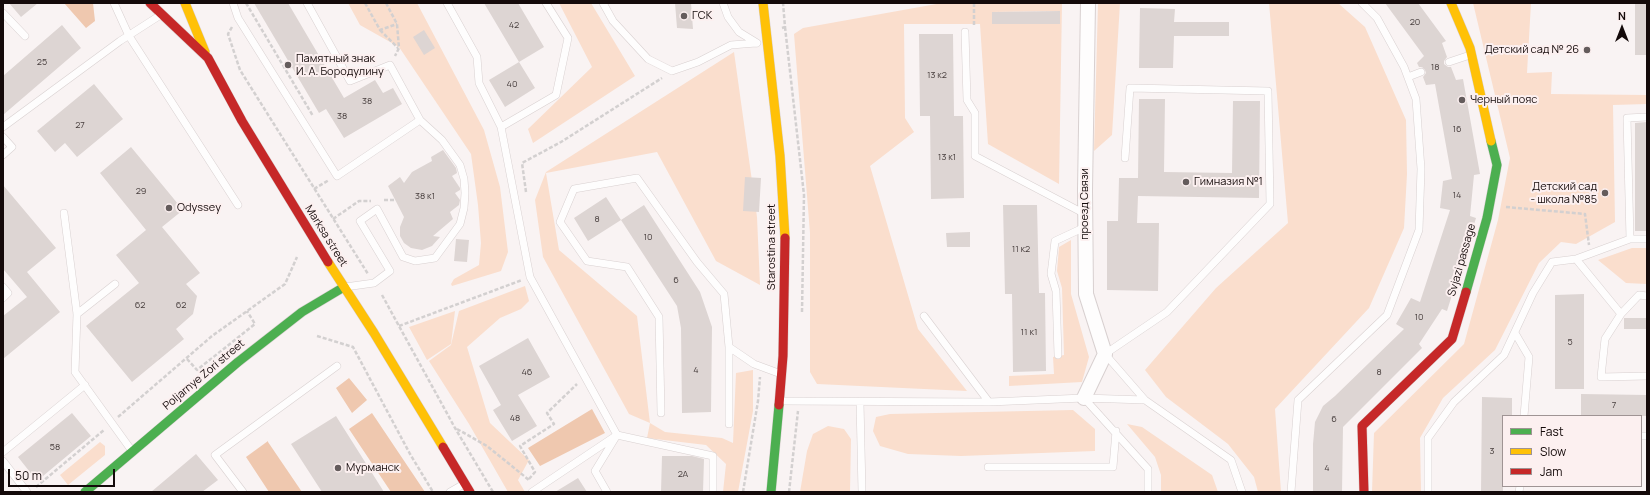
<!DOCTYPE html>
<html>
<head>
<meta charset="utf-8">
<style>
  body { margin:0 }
  #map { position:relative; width:1650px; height:495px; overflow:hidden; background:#f9f3f3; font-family:Manrope,sans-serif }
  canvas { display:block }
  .frame { position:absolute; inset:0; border:4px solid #140a0a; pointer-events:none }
  .legend { position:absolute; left:1502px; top:415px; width:140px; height:72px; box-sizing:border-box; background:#fcf0f0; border:1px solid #9f9494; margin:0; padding:5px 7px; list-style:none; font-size:12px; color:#140a0a }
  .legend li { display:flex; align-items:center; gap:8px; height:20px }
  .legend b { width:20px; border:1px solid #9f9494 }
  .north { position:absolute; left:1602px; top:8px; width:40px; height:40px; -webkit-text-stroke:3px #fcf0f0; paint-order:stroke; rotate:0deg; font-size:11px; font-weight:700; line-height:16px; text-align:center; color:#140a0a }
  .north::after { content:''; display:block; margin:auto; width:14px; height:18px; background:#140a0a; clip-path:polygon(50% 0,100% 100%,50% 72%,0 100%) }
  .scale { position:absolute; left:8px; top:469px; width:107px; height:18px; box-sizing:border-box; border:2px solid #140a0a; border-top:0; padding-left:5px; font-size:12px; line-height:14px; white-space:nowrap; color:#140a0a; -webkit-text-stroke:3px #fcf0f0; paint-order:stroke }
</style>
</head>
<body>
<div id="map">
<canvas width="1650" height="495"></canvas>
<div class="frame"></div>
<ul class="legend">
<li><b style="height:5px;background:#4caf50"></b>Fast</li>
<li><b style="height:5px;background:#ffc107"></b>Slow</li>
<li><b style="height:5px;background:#c62828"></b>Jam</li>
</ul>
<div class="north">N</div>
<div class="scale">50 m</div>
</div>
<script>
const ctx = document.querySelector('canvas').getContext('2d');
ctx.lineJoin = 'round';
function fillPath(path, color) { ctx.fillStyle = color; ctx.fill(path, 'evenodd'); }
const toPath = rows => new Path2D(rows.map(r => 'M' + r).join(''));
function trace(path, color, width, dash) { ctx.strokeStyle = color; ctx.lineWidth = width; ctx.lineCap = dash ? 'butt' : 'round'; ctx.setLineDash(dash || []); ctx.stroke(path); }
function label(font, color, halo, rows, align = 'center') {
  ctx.font = font + ' Manrope,sans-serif'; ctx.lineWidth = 4; ctx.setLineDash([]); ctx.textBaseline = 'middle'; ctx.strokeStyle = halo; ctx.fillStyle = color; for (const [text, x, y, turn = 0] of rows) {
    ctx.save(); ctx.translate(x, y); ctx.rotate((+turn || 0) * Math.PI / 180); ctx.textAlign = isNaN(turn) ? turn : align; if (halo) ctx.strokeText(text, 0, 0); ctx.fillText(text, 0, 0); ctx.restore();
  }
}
const green = toPath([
  [348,3,417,3,484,130,500,187,508,252,501,271,452,286,451,284,454,279,479,265,481,243,478,205,471,154,399,47,360,25],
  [559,3,591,3,635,76,533,143,528,129,592,67],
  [942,3,1062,3,1059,184,988,144,980,24,904,24,905,118,914,132,870,166,918,329,967,391,817,384,810,372,810,233,794,34,803,28],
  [1060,11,1060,24,992,24,993,12],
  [1098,3,1120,3,1112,135,1094,151],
  [1269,3,1338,3,1365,27,1406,120,1407,174,1404,228,1369,308,1275,409,1281,492,1258,492,1254,477,1228,444,1166,397,1145,370,1216,288,1288,223],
  [1473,3,1531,3,1527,73,1552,72,1551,94,1647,95,1647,104,1613,105,1615,222,1576,244,1561,242,1539,263,1495,350,1443,398,1420,438,1421,492,1372,492,1374,433,1464,344,1498,220,1510,158],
  [734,52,757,217,760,285,716,261,657,152,546,173,559,250,637,316,650,423,665,432,722,438,733,443,736,373,753,370,753,411,738,492,723,492,726,464,706,445,647,438,650,423,629,414,543,257,535,200,546,172],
  [1071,240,1071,294,1089,357,1082,382,1009,386,1009,376,1054,374,1053,357,1064,355,1062,288,1057,271,1059,247],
  [1632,248,1647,248,1647,284,1626,283,1598,260],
  [525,286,529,301,521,309,500,318,467,347,490,423,529,460,518,480,525,492,508,492,469,424,429,361,451,345,459,311],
  [455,311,451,344,427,360,409,327],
  [1073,410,1095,429,1095,451,961,456,908,454,880,446,873,431,876,417,890,414],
  [1127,424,1142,427,1212,475,1218,492,1161,492,1161,475,1155,457],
  [828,426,844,429,851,439,850,492,800,492,807,451,813,434],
  [100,442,105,446,105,455,68,485,60,475]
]);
const forest = toPath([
  [64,3,93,3,95,21,86,28],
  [349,378,367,400,352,413,336,388],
  [592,409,605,433,540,466,528,448],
  [372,413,425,492,391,492,349,429],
  [268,441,268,442,302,492,269,492,246,457]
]);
const building = toPath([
  [9,3,38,3,21,17],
  [254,3,288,3,344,98,375,80,383,93,393,88,402,104,344,138,326,109,319,113],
  [484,3,518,3,544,47,519,62],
  [675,3,691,3,693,29,677,28],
  [1385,3,1418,3,1446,41,1442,43,1447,57,1444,61,1444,64,1448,67,1451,67,1456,80,1463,79,1480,174,1474,175,1470,216,1476,218,1447,311,1442,309,1419,344,1422,348,1343,427,1342,492,1313,492,1313,444,1315,422,1323,406,1335,396,1404,329,1396,324,1411,298,1420,302,1450,210,1440,208,1443,181,1452,179,1435,84,1426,85,1423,77,1426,73,1425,70,1422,67,1419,67,1417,63,1424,56],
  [1635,3,1647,3,1647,55,1635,55],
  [1140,8,1175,9,1174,22,1229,22,1229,36,1174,36,1173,68,1139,68],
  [1060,11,1060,24,992,24,992,12],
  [62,25,81,48,3,115,3,76],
  [424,30,435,48,424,55,413,37],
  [919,34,953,34,954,116,963,116,964,198,931,199,930,116,920,116],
  [519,62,535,88,505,107,489,80],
  [94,84,123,119,77,157,65,143,55,152,37,131],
  [1139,99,1165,99,1164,172,1232,173,1233,101,1260,101,1259,198,1138,196,1137,223,1159,223,1158,291,1107,290,1107,221,1118,221,1119,178,1138,178],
  [1647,122,1647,231,1635,231,1635,123],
  [131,147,183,210,162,227,200,273,186,284,197,296,193,314,176,329,184,339,132,382,86,326,139,283,116,255,146,230,100,173],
  [443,150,456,168,457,173,452,176,460,188,460,190,455,193,460,200,459,205,450,212,453,219,433,236,440,237,432,246,422,250,411,248,404,243,400,236,400,227,404,217,388,186,400,177,404,183,412,172,432,161,431,157],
  [745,177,761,178,759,212,743,211],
  [3,185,56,248,27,272,60,312,3,359,3,316,27,297,3,269],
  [606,197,621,220,588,241,574,218],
  [644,205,700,292,712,327,711,412,682,413,681,328,677,306,621,220],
  [1003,205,1037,205,1039,293,1045,293,1046,371,1013,372,1012,294,1005,294],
  [970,232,970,247,947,247,946,233],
  [456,239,469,240,467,262,454,261],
  [1584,294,1584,389,1555,389,1555,295],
  [1624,318,1647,318,1647,329,1624,329],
  [528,338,550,377,518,395,537,426,512,441,493,410,501,405,479,366],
  [1581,394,1647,395,1647,416,1581,416],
  [1482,397,1512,398,1512,416,1503,416,1503,492,1481,492],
  [72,413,91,436,37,481,18,457],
  [336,416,384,492,322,492,291,444],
  [196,454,218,480,202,492,151,492],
  [662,456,692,456,704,459,703,492,661,492],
  [578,478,587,492,555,492]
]);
const path = toPath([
  [246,3,313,116],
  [365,3,380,30,397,24],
  [386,3,397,24,399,48,395,56],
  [974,3,974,26],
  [232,27,228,34,240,70,368,274],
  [785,27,804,195,802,312],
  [782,28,785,27,783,3],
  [380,30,398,48],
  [314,189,329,180],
  [526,192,522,163,561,142,662,78],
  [384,200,395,200],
  [1506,207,1585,214,1589,245],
  [333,219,359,201,371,201],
  [382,295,455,428,493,492],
  [399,326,522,280],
  [317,336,353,347,410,454,433,492],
  [187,359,197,370,255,324,247,311],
  [118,417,212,336,285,284,297,257],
  [457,429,487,446,529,480],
  [529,479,535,472,520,446,554,424,547,413,577,384],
  [36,487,104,430],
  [743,492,758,401,760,377],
  [789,492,798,411]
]);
const lane = toPath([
  [114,3,129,36,238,205],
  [233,3,238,18,337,176,420,120,442,140,460,165,464,179,465,193,464,208,460,224,435,258,415,261,403,257,377,209,360,221,390,271,374,283,345,287],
  [307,3,350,81,390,65,420,120],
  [447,3,477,57,479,83,501,127,530,277,617,435,713,456,713,492],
  [603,3,613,21,648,59,672,71,698,62,731,45,756,43],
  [723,3,728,17,739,32,757,43],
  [3,13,25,36],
  [965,32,967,100,975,113,975,156,1085,214],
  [1449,62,1470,55],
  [1408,77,1421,72],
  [3,127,120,41,159,16],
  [501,127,556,95,568,38,546,3],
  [3,137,12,147,3,155],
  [1125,158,1130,88,1268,91,1270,204,1167,312,1105,354,1145,400],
  [64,213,77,314,75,372,132,451],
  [1630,239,1627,118,1647,117],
  [1576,259,1630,239,1647,239],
  [3,287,8,293,3,298],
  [77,314,115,284],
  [1621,314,1605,339,1601,377,1647,376],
  [1515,333,1529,357,1524,416],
  [729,347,729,424],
  [1058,355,1056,291,1051,274,1055,241,1085,227],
  [1084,398,1148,469,1148,492],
  [780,401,989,402,924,316],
  [860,402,862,492],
  [989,402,1084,398,1145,400,1231,460,1242,492],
  [661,413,659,317,627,267,587,261,560,222,574,189,637,178,697,262,724,294,729,347,754,364,781,374],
  [1641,436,1647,436],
  [3,452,85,385],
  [3,461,27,492],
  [988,467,1113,467,1116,431],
  [243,492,215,455,337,366],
  [450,492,464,484],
  [532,492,617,435,595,471,607,492],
  [1291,492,1298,400,1387,315,1419,230,1421,169,1416,99,1404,67,1377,18,1362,3],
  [1428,492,1428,438,1454,402,1504,355,1533,293,1552,262,1576,259,1621,314,1639,295,1647,296],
  [1519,492,1520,486]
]);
const street = toPath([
  [1084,398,1105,354,1086,294,1085,190,1088,3]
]);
const fast = toPath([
  [1466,292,1487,218,1497,165,1491,141],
  [85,492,238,362,302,312,344,287],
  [771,492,779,405]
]);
const slow = toPath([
  [185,3,205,52],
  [763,3,780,156,785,238],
  [1451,3,1470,48,1491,141],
  [328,262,374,333,443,447]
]);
const jam = toPath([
  [150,3,208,58,242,121,328,262],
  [779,405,783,356,785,238],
  [443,447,470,492],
  [1364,492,1362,426,1452,339,1466,292]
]);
const markers = [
  [684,16,4,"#645c5c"],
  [1587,50,4,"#645c5c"],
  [288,65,4,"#645c5c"],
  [1462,100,4,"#645c5c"],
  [1186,182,4,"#645c5c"],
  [1605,193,4,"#645c5c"],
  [169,208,4,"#645c5c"],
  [338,468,4,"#645c5c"]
];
const numberNames = [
  ["20",1415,22],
  ["42",514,25],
  ["25",42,62],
  ["18",1435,67],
  ["13 к2",937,75],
  ["40",512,84],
  ["38",367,101],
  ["38",342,116],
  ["27",80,125],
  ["16",1457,129],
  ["13 к1",947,157],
  ["29",141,191],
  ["14",1457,195],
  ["38 к1",425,196],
  ["8",597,219],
  ["10",648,237],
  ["11 к2",1021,249],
  ["6",676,280],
  ["62",140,305],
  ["62",181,305],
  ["10",1419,317],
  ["11 к1",1029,332],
  ["5",1570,342],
  ["4",696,370],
  ["46",527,372],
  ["8",1379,372],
  ["7",1614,405],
  ["48",515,418],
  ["6",1334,419],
  ["58",55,447],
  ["3",1492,451],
  ["4",1327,468],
  ["2А",683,474]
];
const poiNames = [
  ["ГСК",692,16],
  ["Детский сад № 26",1579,50,"right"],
  ["Памятный знак",296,59],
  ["И. А. Бородулину",296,72],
  ["Черный пояс",1470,100],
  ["Гимназия №1",1194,182],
  ["Детский сад",1597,187,"right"],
  ["- школа №85",1597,200,"right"],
  ["Odyssey",177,208],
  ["Мурманск",346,468]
];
const streetNames = [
  ["проезд Связи",1085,204,-90],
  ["Marksa street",326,236,58],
  ["Starostina street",772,247,-90],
  ["Svjazi passage",1462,260,-74],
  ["Poljarnye Zori street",204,375,-40]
];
fillPath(green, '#fadecd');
fillPath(forest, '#efc8af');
fillPath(building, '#ddd5d3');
trace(lane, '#d8d0d0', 8);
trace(street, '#d8d0d0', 16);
trace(fast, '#d8d0d0', 10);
trace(slow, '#d8d0d0', 10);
trace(jam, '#d8d0d0', 10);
trace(path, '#d3d0d0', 2.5, [4, 2]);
trace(lane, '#fefdfd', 7);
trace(street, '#fefdfd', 14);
trace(fast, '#4caf50', 9);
trace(slow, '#ffc107', 9);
trace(jam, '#c62828', 9);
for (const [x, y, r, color] of markers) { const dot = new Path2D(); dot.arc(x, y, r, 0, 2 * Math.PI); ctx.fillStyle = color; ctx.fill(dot); trace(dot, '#fcf0f0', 1.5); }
label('9px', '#463d3c', null, numberNames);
label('11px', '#140a0a', '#fcf0f0', poiNames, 'left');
label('11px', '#140a0a', '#fcf0f0', streetNames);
</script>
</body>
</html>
